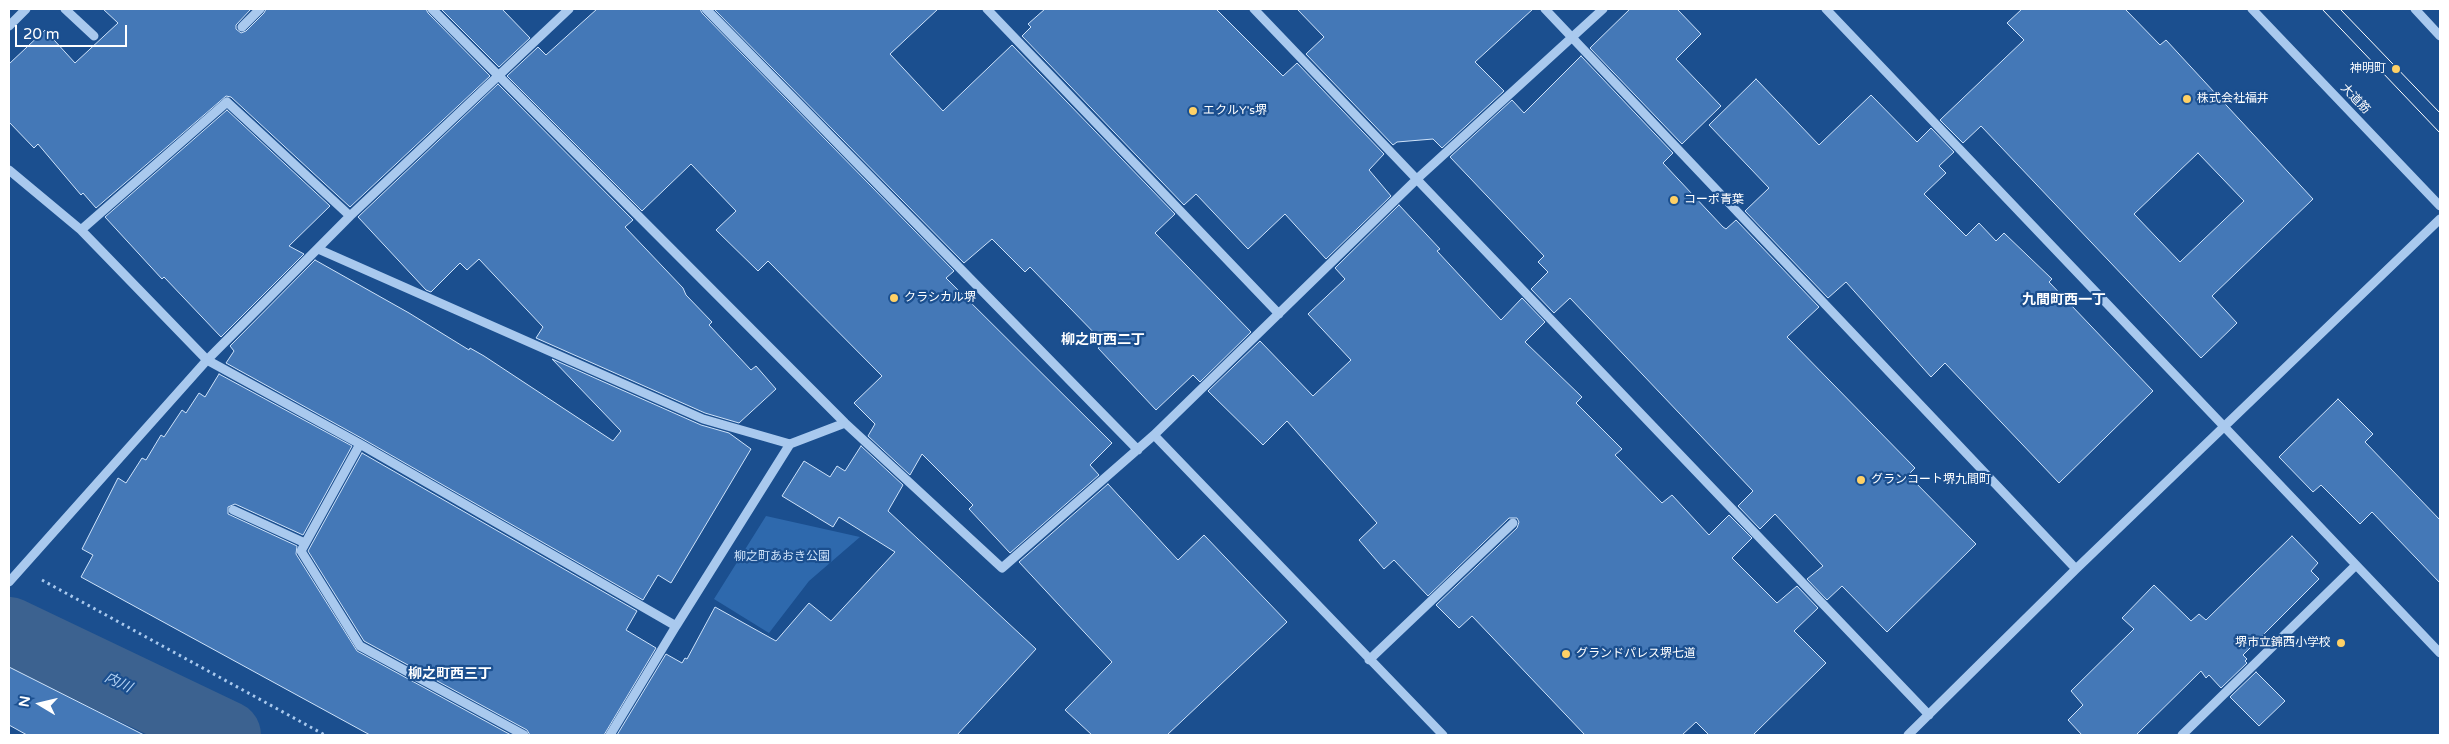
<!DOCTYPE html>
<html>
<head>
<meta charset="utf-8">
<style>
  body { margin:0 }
  #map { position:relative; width:2449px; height:744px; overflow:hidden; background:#1b4f8f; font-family:"Varela Round",sans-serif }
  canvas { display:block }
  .frame { position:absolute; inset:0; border:10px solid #fff; pointer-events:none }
  .north { position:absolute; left:15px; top:679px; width:50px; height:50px; -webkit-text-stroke:4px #1b4f8f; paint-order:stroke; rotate:279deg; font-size:14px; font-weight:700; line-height:20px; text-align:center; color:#fff }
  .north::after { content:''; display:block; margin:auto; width:18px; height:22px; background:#fff; clip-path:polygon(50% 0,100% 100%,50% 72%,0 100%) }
  .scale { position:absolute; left:15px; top:25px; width:112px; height:22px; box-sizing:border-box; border:2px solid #fff; border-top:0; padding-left:6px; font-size:15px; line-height:18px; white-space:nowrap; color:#fff; -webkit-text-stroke:4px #1b4f8f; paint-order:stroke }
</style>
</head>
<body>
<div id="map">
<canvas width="2449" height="744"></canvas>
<div class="frame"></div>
<div class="north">N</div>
<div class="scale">20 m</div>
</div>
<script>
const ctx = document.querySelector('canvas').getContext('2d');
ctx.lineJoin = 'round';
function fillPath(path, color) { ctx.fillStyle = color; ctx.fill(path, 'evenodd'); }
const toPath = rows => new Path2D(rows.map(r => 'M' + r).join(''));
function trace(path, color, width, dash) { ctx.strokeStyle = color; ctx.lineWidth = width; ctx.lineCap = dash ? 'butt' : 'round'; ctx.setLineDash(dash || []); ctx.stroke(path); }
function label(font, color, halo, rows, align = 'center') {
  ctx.font = font + ' "Varela Round","Noto Sans JP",sans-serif'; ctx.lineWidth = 4.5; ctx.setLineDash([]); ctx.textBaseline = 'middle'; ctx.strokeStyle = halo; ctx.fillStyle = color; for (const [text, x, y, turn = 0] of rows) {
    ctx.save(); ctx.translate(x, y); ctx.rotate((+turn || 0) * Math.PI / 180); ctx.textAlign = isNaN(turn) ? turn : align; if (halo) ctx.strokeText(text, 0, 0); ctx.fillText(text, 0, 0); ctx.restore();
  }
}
const green = toPath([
  [766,516,860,537,809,581,769,633,714,599]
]);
const river = toPath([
  [9,631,227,735]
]);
const building = toPath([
  [103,9,251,9,236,25,236,29,241,33,246,31,264,13,266,9,426,9,428,13,490,76,350,207,231,97,226,96,96,208,83,193,81,195,38,144,34,148,9,122,9,64,45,30,75,63,118,23,103,9],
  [441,9,502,9,530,38,499,67,441,9],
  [597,9,700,9,702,13,954,271,946,278,1112,443,1090,465,1099,475,1010,553,969,509,973,505,922,454,910,475,868,436,875,424,854,403,882,376,768,261,758,271,716,230,736,211,691,164,642,211,507,76,538,47,546,55,597,9],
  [714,9,938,9,890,54,943,111,1012,45,1175,214,1155,233,1251,332,1200,382,1193,375,1156,410,1098,348,1104,343,1030,267,1025,272,992,239,964,263,714,9],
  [1045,9,1216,9,1283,76,1297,63,1384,154,1369,170,1391,196,1326,259,1285,214,1248,249,1196,194,1184,205,1022,36,1031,27,1028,24,1045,9],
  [1297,9,1533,9,1475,62,1504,91,1442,148,1433,139,1397,142,1393,145,1306,54,1324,37,1297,9],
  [1630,9,1677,9,1701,34,1676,59,1721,106,1682,144,1590,48,1630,9],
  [2022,9,2125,9,2160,45,2166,40,2313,199,2212,296,2237,323,2201,358,1981,126,1963,143,1940,120,2024,40,2007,23,2022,9],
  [2198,153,2244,201,2180,262,2134,214,2198,153],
  [1581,56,1673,153,1663,163,1723,227,1726,229,1736,220,1819,307,1787,337,1915,468,1908,475,1976,544,1887,632,1842,586,1827,600,1807,579,1823,566,1775,514,1760,529,1738,506,1753,491,1570,298,1554,313,1531,289,1548,272,1538,262,1544,256,1450,157,1512,100,1524,113,1581,56],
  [1756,79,1819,145,1871,95,1917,142,1931,128,1954,152,1939,166,1946,173,1924,194,1966,236,1979,223,1996,241,2004,233,2052,279,2049,282,2153,391,2059,483,1945,363,1931,377,1846,282,1828,298,1745,211,1769,188,1709,125,1756,79],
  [498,84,633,220,625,227,683,288,686,295,712,322,709,325,751,370,756,366,776,389,739,423,705,413,536,338,543,327,479,259,467,270,460,263,431,292,426,290,358,217,498,84],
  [227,110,330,206,289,246,304,254,221,337,164,277,162,279,105,217,227,110],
  [1399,205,1440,249,1437,251,1501,320,1522,298,1545,322,1525,342,1582,397,1576,403,1622,449,1615,455,1662,503,1672,495,1709,535,1729,515,1752,538,1732,558,1777,603,1797,586,1818,608,1794,631,1826,663,1753,735,1709,735,1696,722,1682,735,1585,735,1472,616,1459,628,1436,605,1517,528,1519,522,1517,518,1509,518,1428,596,1394,560,1384,569,1359,540,1377,523,1287,421,1263,445,1208,391,1260,341,1313,396,1351,360,1308,314,1345,279,1335,268,1399,205],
  [315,260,409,313,469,350,470,348,484,356,613,441,621,431,552,359,701,425,729,433,751,449,671,583,658,575,643,600,363,439,226,363,234,351,230,346,315,260],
  [219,374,352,446,303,535,235,504,228,507,228,514,297,546,296,554,357,651,511,735,370,735,81,577,93,555,82,549,118,478,126,483,142,458,146,460,161,435,164,437,182,410,186,413,199,393,205,397,219,374],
  [2338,399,2373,434,2365,442,2440,520,2440,583,2372,512,2360,524,2321,485,2313,492,2279,457,2338,399],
  [861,446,903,485,888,511,1036,649,957,735,617,735,666,654,682,663,685,658,687,659,715,607,776,641,809,603,831,621,895,552,839,517,833,527,782,496,804,461,830,477,837,466,845,471,861,446],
  [362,453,637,611,626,630,656,648,604,735,530,735,527,730,364,641,308,551,362,453],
  [1108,484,1178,560,1204,535,1287,622,1167,735,1092,735,1065,710,1112,662,1019,562,1108,484],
  [2292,536,2318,563,2311,571,2319,579,2243,655,2247,659,2245,661,2247,663,2221,688,2209,675,2206,678,2201,671,2136,735,2082,735,2068,720,2083,705,2071,691,2134,629,2122,618,2154,585,2191,621,2199,614,2206,620,2292,536],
  [9,667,144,735,27,735,9,725,9,667],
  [2256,672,2285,701,2259,726,2230,697,2256,672]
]);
const path = toPath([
  [42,580,325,735]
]);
const minor = toPath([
  [65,9,94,36],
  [432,9,845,423,1002,568,1154,435,1418,178,1603,9],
  [706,9,1138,450],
  [987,9,1279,314],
  [1254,9,1929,715],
  [1545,9,2076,569],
  [1826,9,2440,653],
  [2252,9,2440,206],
  [2415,9,2440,36],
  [9,26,26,9],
  [242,27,260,9],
  [9,170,81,230,207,360,360,444,676,626,790,444,845,423],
  [81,230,227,102,350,216],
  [318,249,703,419,790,444],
  [1154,435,1443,735],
  [360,444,301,551,360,646,524,735],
  [233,510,305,543],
  [9,582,207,360,350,216,569,9],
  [1369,660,1513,523],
  [610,735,676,626],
  [1908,735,2076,569,2440,219],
  [2182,735,2356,565]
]);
const tram = toPath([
  [2322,9,2440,133],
  [2340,9,2440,113]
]);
const markers = [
  [2396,69,5,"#ffd166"],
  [2187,99,5,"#ffd166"],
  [1193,111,5,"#ffd166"],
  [1674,200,5,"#ffd166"],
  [894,298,5,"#ffd166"],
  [1861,480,5,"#ffd166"],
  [2341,643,5,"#ffd166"],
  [1566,654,5,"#ffd166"]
];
const poiNames = [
  ["神明町",2386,69,"right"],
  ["株式会社福井",2197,99],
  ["エクルY's堺",1203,111],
  ["コーポ青葉",1684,200],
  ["クラシカル堺",904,298],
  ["グランコート堺九間町",1871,480],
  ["堺市立錦西小学校",2331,643,"right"],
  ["グランドパレス堺七道",1576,654]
];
const streetNames = [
  ["大道筋",2355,99,46]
];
const parkNames = [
  ["柳之町あおき公園",782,557]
];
const neighbourhoodNames = [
  ["九間町西一丁",2064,300],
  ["柳之町西二丁",1103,340],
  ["柳之町西三丁",450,674]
];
const waterNames = [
  ["内川",118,683,26]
];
fillPath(green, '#2e69ad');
trace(river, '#3c6290', 68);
fillPath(building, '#4478b7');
trace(building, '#cfe3fa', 1);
trace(path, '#a9c9ee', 3, [2.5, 4]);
trace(minor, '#a9c9ee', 9);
trace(tram, '#fff', 1);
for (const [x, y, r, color] of markers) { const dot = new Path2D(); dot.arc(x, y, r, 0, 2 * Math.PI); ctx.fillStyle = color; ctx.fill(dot); trace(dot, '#1b4f8f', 2); }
label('12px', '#fff', '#1b4f8f', poiNames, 'left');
label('12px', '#fff', '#1b4f8f', streetNames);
label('12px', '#cfe3fa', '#1b4f8f', parkNames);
label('bold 14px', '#fff', '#1b4f8f', neighbourhoodNames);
label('italic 14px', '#b5d3f5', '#1b4f8f', waterNames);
</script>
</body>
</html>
